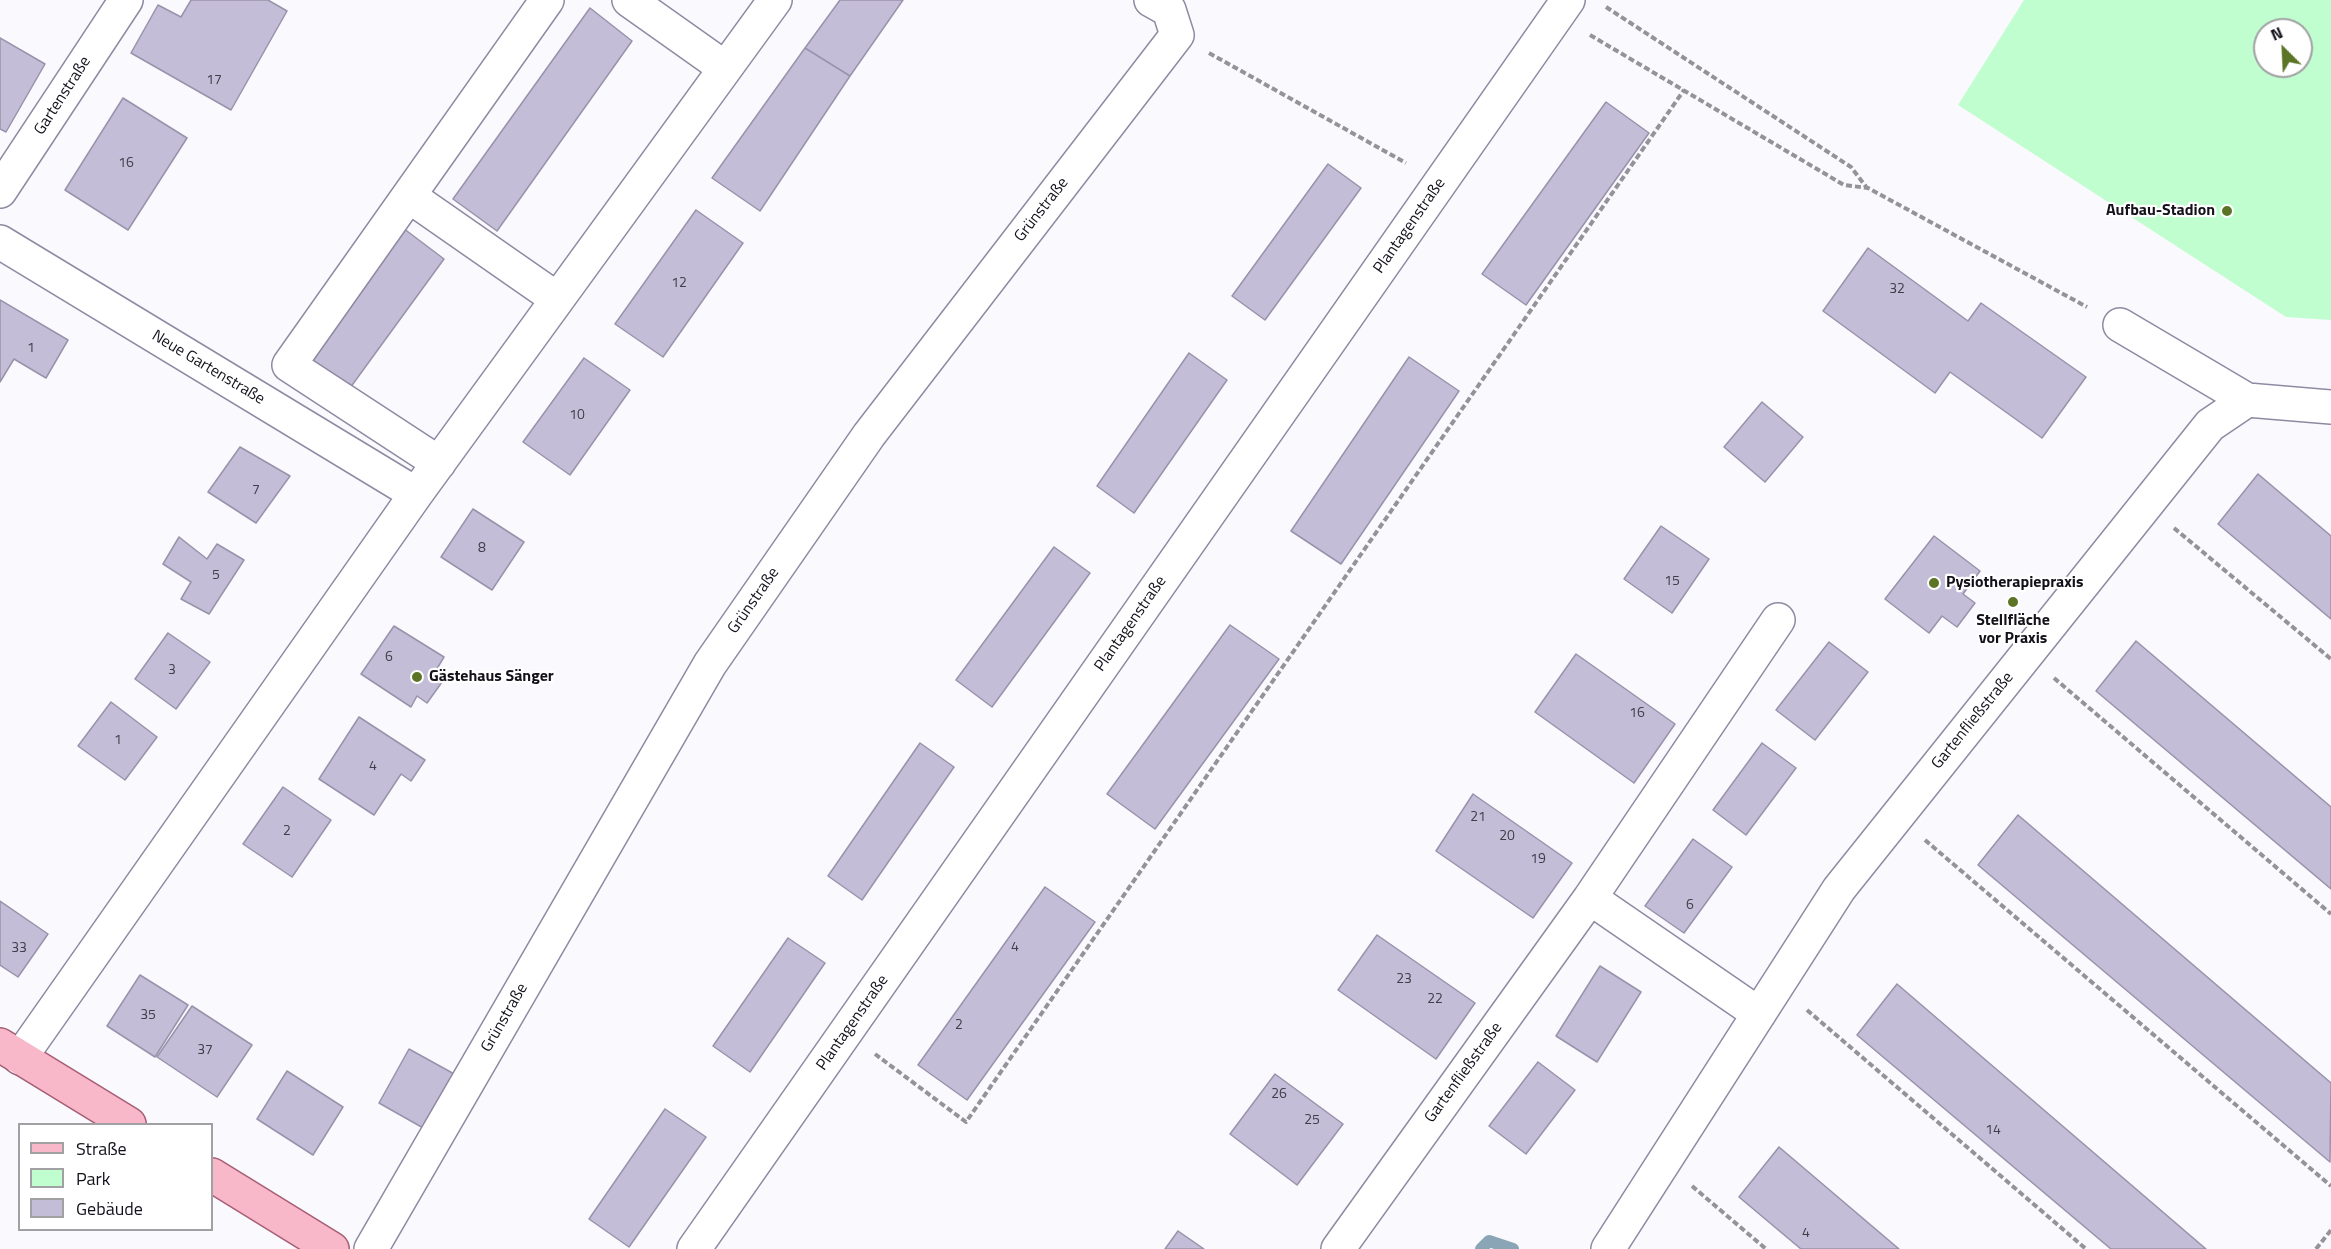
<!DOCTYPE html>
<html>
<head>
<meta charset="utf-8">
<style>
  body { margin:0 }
  #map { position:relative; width:2331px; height:1249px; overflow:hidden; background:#faf9fe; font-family:"Titillium Web",sans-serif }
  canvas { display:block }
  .legend { position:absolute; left:18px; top:1123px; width:195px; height:108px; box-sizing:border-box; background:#fff; border:2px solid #a1a0a3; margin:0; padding:8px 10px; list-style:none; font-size:18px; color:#14111a }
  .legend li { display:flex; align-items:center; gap:12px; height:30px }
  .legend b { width:30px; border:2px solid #a1a0a3 }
  .north { position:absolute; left:2253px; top:18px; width:60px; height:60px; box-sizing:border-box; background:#fff; border:2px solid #a1a0a3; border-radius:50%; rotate:336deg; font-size:16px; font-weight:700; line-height:24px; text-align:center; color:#14111a }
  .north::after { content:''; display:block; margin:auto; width:21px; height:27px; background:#5b7426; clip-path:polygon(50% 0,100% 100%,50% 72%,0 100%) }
</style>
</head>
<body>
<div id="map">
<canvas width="2331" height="1249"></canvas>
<ul class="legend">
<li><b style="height:8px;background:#f9b7ca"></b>Straße</li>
<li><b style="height:16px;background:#c0fecf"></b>Park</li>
<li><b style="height:16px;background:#c4bdd7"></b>Gebäude</li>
</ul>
<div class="north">N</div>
</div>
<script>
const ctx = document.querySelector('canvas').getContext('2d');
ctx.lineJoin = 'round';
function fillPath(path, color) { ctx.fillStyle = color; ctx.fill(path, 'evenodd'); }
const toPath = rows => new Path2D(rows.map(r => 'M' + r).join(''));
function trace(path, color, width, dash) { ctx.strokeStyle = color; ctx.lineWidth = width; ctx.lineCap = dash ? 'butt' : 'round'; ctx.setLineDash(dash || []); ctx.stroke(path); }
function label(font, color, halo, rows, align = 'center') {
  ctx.font = font + ' "Titillium Web",sans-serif'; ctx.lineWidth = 4.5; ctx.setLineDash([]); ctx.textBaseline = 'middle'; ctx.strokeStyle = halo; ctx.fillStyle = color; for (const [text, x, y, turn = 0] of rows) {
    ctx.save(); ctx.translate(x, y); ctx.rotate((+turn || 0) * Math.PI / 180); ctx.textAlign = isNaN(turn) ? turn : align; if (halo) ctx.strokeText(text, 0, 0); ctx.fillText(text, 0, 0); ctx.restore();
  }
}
const green = toPath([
  [2024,0,2331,0,2331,320,2286,317,1958,105],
  [2265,30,2301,30,2301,66,2265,66]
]);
const stream = toPath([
  [1481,1249,1489,1241,1513,1249]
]);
const building = toPath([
  [191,0,268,0,287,11,231,110,131,53,158,5,181,17,191,0],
  [840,0,903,0,850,76,805,48,840,0],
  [590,8,632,41,497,231,453,199,590,8],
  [0,38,45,64,6,132,0,129,0,38],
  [805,48,850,76,760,211,712,178,805,48],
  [123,98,187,138,128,230,65,190,123,98],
  [1606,102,1649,133,1526,305,1482,274,1606,102],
  [1328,164,1361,188,1265,320,1232,296,1328,164],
  [696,210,743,243,663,357,615,324,696,210],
  [403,228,444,259,350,388,311,360,403,228],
  [1868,248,1968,321,1981,303,2086,377,2042,438,1950,372,1935,393,1823,311,1868,248],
  [0,300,68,340,46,378,14,359,0,382,0,300],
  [1189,353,1227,380,1134,513,1097,486,1189,353],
  [1409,357,1459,391,1341,564,1291,531,1409,357],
  [584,358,630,390,570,475,523,442,584,358],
  [1762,402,1803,437,1765,482,1724,447,1762,402],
  [240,447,290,476,256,523,208,492,240,447],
  [2258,474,2331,536,2331,619,2218,524,2258,474],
  [473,509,524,542,492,590,441,557,473,509],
  [1661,526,1709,559,1672,613,1624,579,1661,526],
  [1934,536,1980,571,1963,594,1975,603,1957,627,1942,616,1929,633,1885,599,1934,536],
  [179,537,207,559,217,544,244,560,209,614,181,599,191,582,163,564,179,537],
  [1054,547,1090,573,992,707,956,680,1054,547],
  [1230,625,1279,659,1155,829,1107,794,1230,625],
  [394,626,444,657,435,672,445,678,427,703,417,696,411,707,361,674,394,626],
  [168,633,210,662,176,709,135,679,168,633],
  [2136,641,2331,807,2331,889,2096,691,2136,641],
  [1829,642,1868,672,1815,740,1776,710,1829,642],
  [1576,654,1675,724,1634,783,1535,712,1576,654],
  [111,702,157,737,125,780,78,746,111,702],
  [359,717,425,760,411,781,401,774,374,815,319,779,359,717],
  [920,743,954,767,862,900,828,876,920,743],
  [1762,743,1796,768,1746,835,1713,810,1762,743],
  [283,787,331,820,292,877,243,844,283,787],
  [1473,794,1572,863,1533,918,1436,851,1473,794],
  [2018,815,2331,1083,2330,1162,1978,865,2018,815],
  [1693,839,1732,867,1684,933,1645,906,1693,839],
  [1045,887,1095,922,967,1100,918,1065,1045,887],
  [0,901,48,934,18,977,0,965,0,901],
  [1377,935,1475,1003,1436,1059,1338,990,1377,935],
  [788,938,825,963,750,1072,713,1046,788,938],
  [1600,966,1641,992,1597,1062,1556,1036,1600,966],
  [140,975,188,1005,155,1057,107,1026,140,975],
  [1897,984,2206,1249,2111,1249,1857,1035,1897,984],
  [192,1006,252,1045,217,1097,157,1057,192,1006],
  [409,1049,456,1075,425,1129,379,1103,409,1049],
  [1538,1062,1575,1090,1526,1154,1489,1126,1538,1062],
  [287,1071,343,1107,313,1155,257,1119,287,1071],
  [1275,1074,1343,1124,1297,1185,1230,1134,1275,1074],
  [665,1109,706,1137,629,1247,589,1219,665,1109],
  [1779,1147,1899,1249,1801,1249,1739,1197,1779,1147],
  [1178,1231,1204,1249,1165,1249,1178,1231]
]);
const path = toPath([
  [1606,7,1851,167,1867,188],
  [1590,35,1844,185,1868,188,2087,307],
  [1209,53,1406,163],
  [2174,528,2331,659],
  [2054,678,2331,914],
  [1925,840,2331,1186],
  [1807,1010,2086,1249],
  [875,1054,966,1122,1684,90],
  [1692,1186,1766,1249],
  [2316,1249,2331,1230]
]);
const minor = toPath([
  [629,0,725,68],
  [0,191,126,0],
  [409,196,557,299],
  [0,242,416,494],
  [2120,325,2247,400],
  [439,463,289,365,547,0],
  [1759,1014,1590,898,1778,620],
  [20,1058,416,494,775,0],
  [371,1249,710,664,869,435,1177,35,1169,10,1151,0],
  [694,1249,1568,0],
  [1338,1249,1590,898],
  [1608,1249,1839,889,2210,425,2247,400,2331,407]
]);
const major = toPath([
  [0,1045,129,1124],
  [212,1175,332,1249]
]);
const markers = [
  [2227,211,6,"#5b7426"],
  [1934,583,6,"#5b7426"],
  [2013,602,6,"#5b7426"],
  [417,677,6,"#5b7426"]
];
const numberNames = [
  ["17",214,81],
  ["16",126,164],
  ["12",679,284],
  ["32",1897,290],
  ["1",31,349],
  ["10",577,416],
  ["7",256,491],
  ["8",482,549],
  ["5",216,576],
  ["15",1672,582],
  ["6",389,658],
  ["3",172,671],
  ["16",1637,714],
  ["1",118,741],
  ["4",373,767],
  ["21",1478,818],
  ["2",287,832],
  ["20",1507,837],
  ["19",1538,860],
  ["6",1690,906],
  ["4",1015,948],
  ["33",19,949],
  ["23",1404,980],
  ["22",1435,1000],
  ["35",148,1016],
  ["2",959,1026],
  ["37",205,1051],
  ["26",1279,1095],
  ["25",1312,1121],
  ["14",1993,1131],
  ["4",1806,1234]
];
const streetNames = [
  ["Gartenstraße",63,96,-57],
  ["Grünstraße",1042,210,-52],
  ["Plantagenstraße",1410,226,-55],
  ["Neue Gartenstraße",208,368,31],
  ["Grünstraße",754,601,-55],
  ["Plantagenstraße",1131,624,-55],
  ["Gartenfließstraße",1973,721,-51],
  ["Grünstraße",505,1018,-60],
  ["Plantagenstraße",853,1023,-55],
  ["Gartenfließstraße",1464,1073,-54]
];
const poiNames = [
  ["Aufbau-Stadion",2215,211,"right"],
  ["Pysiotherapiepraxis",1946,583],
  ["Stellfläche",2013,621,"center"],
  ["vor Praxis",2013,639,"center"],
  ["Gästehaus Sänger",429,677]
];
fillPath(green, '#c0fecf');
trace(stream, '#8aa5b6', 12);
fillPath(building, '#c4bdd7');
trace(building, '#9992ab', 1.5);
trace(minor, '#9089a2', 36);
trace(major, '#a65e75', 36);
trace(path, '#95939a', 4, [6, 3]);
trace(minor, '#fff', 33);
trace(major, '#f9b7ca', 33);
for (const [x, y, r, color] of markers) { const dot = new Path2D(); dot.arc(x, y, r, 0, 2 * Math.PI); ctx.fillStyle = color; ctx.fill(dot); trace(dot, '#fff', 2); }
label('14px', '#403c49', null, numberNames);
label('16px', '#14111a', '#fff', streetNames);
label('bold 16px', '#14111a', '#fff', poiNames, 'left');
</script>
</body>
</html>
